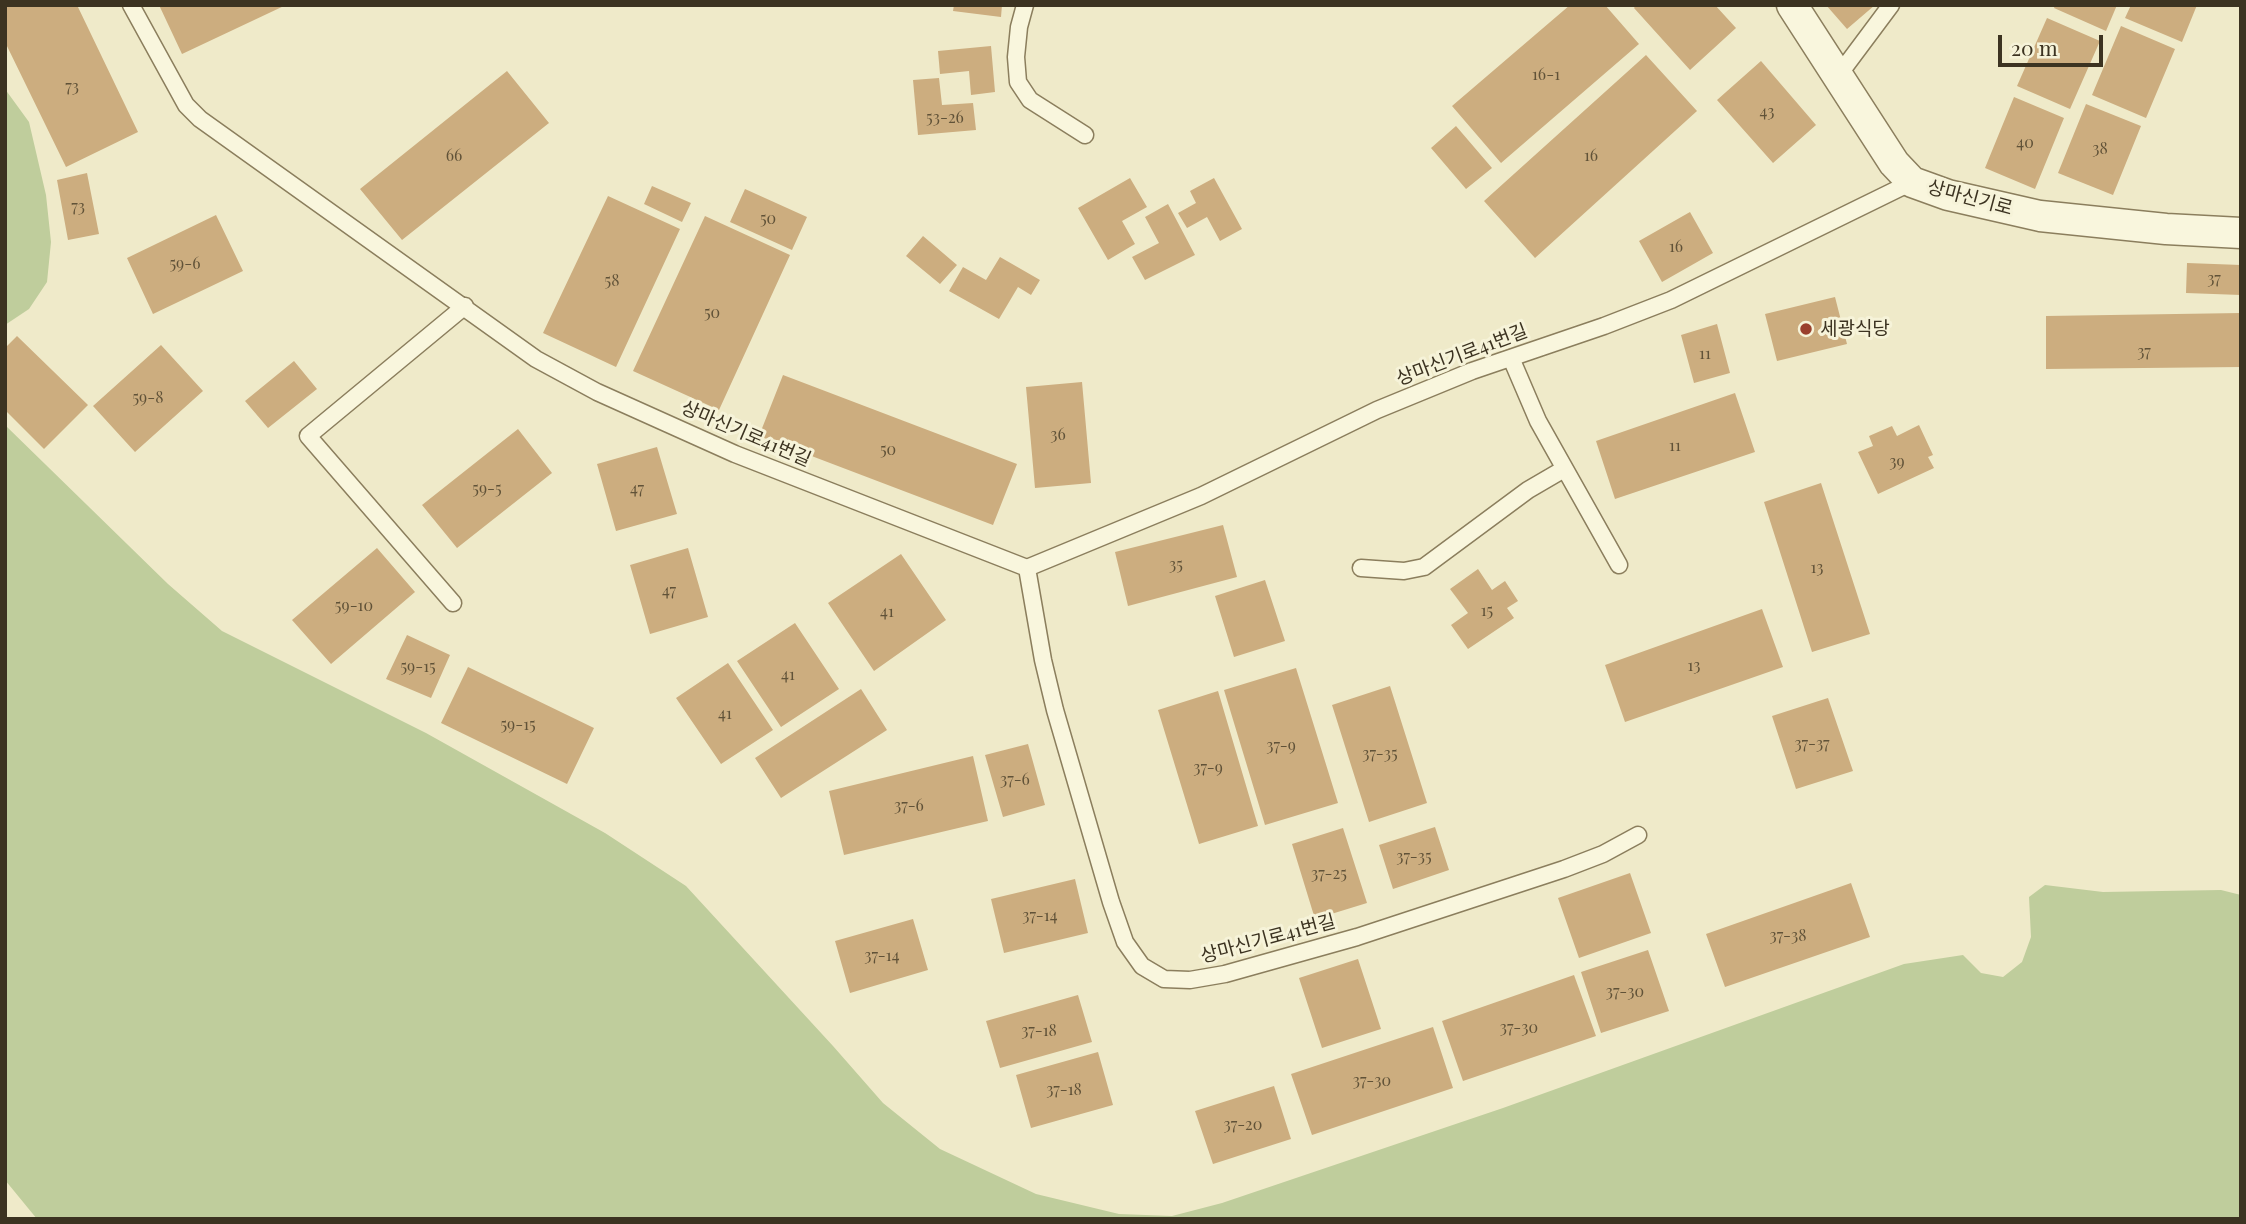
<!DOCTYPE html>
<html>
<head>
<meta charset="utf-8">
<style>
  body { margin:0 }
  #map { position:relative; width:2246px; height:1224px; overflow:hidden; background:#efeac9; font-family:"Playfair Display",serif }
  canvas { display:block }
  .frame { position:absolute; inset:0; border:7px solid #3c3321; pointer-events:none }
  .scale { position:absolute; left:1998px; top:35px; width:105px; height:32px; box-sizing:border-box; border:4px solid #3c3321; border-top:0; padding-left:9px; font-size:21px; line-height:24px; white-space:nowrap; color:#3c3321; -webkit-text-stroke:5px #f6f3d9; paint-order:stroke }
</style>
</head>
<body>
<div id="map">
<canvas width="2246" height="1224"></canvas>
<div class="frame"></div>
<div class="scale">20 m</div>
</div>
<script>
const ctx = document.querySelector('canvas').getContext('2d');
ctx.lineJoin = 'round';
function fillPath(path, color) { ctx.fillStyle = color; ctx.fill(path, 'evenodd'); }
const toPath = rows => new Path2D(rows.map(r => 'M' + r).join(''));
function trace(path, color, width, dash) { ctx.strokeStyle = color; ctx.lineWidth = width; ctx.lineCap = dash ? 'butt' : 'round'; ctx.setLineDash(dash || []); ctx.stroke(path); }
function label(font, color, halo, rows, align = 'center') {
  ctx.font = font + ' "Playfair Display","Noto Sans KR",serif'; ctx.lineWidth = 6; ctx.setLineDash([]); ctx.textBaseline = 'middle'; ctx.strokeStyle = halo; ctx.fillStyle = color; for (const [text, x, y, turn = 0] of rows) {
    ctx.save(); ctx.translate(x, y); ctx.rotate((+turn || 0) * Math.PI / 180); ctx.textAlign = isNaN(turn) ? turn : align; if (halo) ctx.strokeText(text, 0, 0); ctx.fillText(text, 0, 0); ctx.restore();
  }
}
const green = toPath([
  [5,89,29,122,46,195,51,242,47,282,29,309,5,325],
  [5,425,168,584,222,631,426,733,605,833,686,886,833,1046,883,1103,940,1149,1036,1194,1119,1214,1172,1216,1222,1203,1503,1108,1904,964,1963,955,1981,973,2003,977,2022,962,2031,937,2029,897,2045,885,2103,892,2221,890,2241,895,2241,1219,37,1219,5,1180]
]);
const building = toPath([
  [8,5,77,5,138,132,66,167,5,42,5,6],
  [159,5,286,5,182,54],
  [954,5,1002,5,1001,17,953,11],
  [1570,5,1605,5,1639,44,1501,163,1452,106],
  [1636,5,1715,5,1736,28,1690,70,1634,8],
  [1826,5,1875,5,1847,29],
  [2055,5,2117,5,2106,31,2054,8],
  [2131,5,2197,5,2182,42,2125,18],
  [2047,18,2100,41,2070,109,2017,86],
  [2121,26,2175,49,2146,118,2092,95],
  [991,46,995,92,971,95,969,71,940,74,938,51],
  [1646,55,1697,111,1535,258,1484,201],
  [1761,61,1816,125,1773,163,1717,100],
  [507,71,549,123,402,240,360,189],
  [939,78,942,105,973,103,976,130,918,135,913,80],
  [2014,97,2064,118,2035,189,1985,168],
  [2086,104,2141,126,2113,195,2058,173],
  [1456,126,1492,168,1466,189,1431,148],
  [87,173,99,234,68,240,57,180],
  [1130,178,1147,207,1122,221,1135,244,1108,260,1078,208],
  [1214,178,1242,229,1220,241,1207,217,1187,228,1178,213,1196,203,1190,191],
  [652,186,691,203,682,222,644,204],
  [745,189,807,217,792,250,730,222],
  [608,196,680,229,616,367,543,333],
  [1168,204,1195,255,1145,280,1132,257,1159,243,1145,217],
  [1690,212,1713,253,1662,282,1639,241],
  [216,215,243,271,153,314,127,258],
  [705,216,790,255,719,410,633,371],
  [923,236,957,265,940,284,906,256],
  [1000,257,1040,280,1031,295,1018,287,999,319,949,291,963,267,986,280],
  [2187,263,2241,265,2241,295,2186,293],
  [1835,297,1847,344,1777,361,1765,314],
  [2241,313,2241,367,2046,369,2046,316],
  [1717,324,1730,373,1694,383,1681,335],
  [17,336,88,405,44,449,5,410,5,348],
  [161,345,203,391,135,452,93,406],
  [294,361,317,389,268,428,245,401],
  [783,375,1017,464,993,525,759,436],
  [1082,382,1091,483,1035,488,1026,387],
  [1735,393,1755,452,1615,499,1596,441],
  [1919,425,1933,455,1928,457,1934,468,1878,494,1858,452,1873,446,1869,436,1892,426,1897,436],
  [518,429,552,473,457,548,422,505],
  [657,447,677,514,616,531,597,464],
  [1821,483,1870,634,1812,652,1764,502],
  [1223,525,1237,577,1128,606,1115,552],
  [377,548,415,592,331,664,292,620],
  [688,548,708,617,650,634,630,565],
  [901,554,946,620,874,671,828,603],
  [1478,569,1492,590,1505,581,1518,601,1507,608,1514,618,1468,649,1451,625,1468,613,1450,589],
  [1265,580,1285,641,1234,657,1215,596],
  [1762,609,1783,667,1625,722,1605,665],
  [795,623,839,689,781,727,737,661],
  [407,635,450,655,431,698,386,679],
  [728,663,773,730,721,764,676,698],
  [468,667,594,728,567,784,441,723],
  [1296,668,1338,803,1265,825,1224,690],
  [1390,686,1427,803,1369,822,1332,705],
  [861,689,887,730,781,798,755,758],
  [1218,691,1258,826,1199,844,1158,710],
  [1828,698,1853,771,1796,789,1772,716],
  [1028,744,1045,805,1003,817,985,755],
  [973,756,988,821,844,855,829,791],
  [1435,827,1449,870,1393,889,1379,845],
  [1343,828,1367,903,1315,919,1292,844],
  [1630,873,1651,933,1579,958,1558,898],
  [1075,879,1088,933,1004,953,991,899],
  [1851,883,1870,937,1725,987,1706,934],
  [913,919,928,970,850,993,835,941],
  [1648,950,1669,1011,1601,1033,1581,972],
  [1358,959,1381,1029,1322,1048,1299,978],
  [1574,975,1596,1036,1463,1081,1442,1021],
  [1078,995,1092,1042,1000,1068,986,1021],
  [1433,1027,1453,1088,1312,1135,1291,1074],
  [1098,1052,1113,1105,1031,1128,1016,1075],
  [1274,1086,1291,1139,1213,1164,1195,1111]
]);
const lane = toPath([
  [131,5,186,105,200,119,536,359,597,392,735,454,1027,568,1201,496,1377,410,1472,371,1604,326,1671,300,1912,182],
  [1025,5,1019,27,1016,57,1018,82,1030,100,1085,135],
  [1838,76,1891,5],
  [1511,358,1538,421,1619,565],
  [1027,568,1043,660,1055,710,1111,902,1125,942,1142,966,1164,979,1190,980,1225,974,1357,937,1564,869,1603,854,1638,835],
  [1361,568,1404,571,1424,567,1528,490,1564,469],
  [453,603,308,436,465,306]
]);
const street = toPath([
  [1792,5,1894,163,1912,182,1948,195,2040,216,2166,229,2241,233]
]);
const markers = [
  [1806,329,7,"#9a402d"]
];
const numberNames = [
  ["16-1",1546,75],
  ["73",72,87],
  ["43",1767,112],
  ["53-26",945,118],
  ["40",2025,143],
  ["38",2100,149],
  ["66",454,156],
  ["16",1591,156],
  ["73",78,207],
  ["50",768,219],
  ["16",1676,247],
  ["59-6",185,264],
  ["37",2214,279],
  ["58",612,281],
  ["50",712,313],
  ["37",2144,352],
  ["11",1705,354],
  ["59-8",148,398],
  ["36",1058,435],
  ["11",1675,446],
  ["50",888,450],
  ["39",1897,462],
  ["59-5",487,489],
  ["47",637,489],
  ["35",1176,565],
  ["13",1817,568],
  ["47",669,591],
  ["59-10",354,606],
  ["15",1487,611],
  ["41",887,612],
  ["13",1694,666],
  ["59-15",418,667],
  ["41",788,675],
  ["41",725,714],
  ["59-15",518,725],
  ["37-37",1812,744],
  ["37-9",1281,746],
  ["37-35",1380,754],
  ["37-9",1208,768],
  ["37-6",1015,780],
  ["37-6",909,806],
  ["37-35",1414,857],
  ["37-25",1329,874],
  ["37-14",1040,916],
  ["37-38",1788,936],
  ["37-14",882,956],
  ["37-30",1625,992],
  ["37-30",1519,1028],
  ["37-18",1039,1031],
  ["37-30",1372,1081],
  ["37-18",1064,1090],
  ["37-20",1243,1125]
];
const streetNames = [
  ["상마신기로",1970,198,15],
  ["상마신기로41번길",1462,355,-21],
  ["상마신기로41번길",746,434,23],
  ["상마신기로41번길",1268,939,-15]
];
const poiNames = [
  ["세광식당",1820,329]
];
fillPath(green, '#bfcd9c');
fillPath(building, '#ccad7f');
trace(lane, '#8b7e5d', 19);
trace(street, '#8b7e5d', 33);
trace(lane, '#f9f6dd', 16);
trace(street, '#f9f6dd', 30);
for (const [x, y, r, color] of markers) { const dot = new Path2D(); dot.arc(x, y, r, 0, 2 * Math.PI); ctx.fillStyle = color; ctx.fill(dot); trace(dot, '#f6f3d9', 2.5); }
label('16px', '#605238', null, numberNames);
label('19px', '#3c3321', '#f6f3d9', streetNames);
label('19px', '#3c3321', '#f6f3d9', poiNames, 'left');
</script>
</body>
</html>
